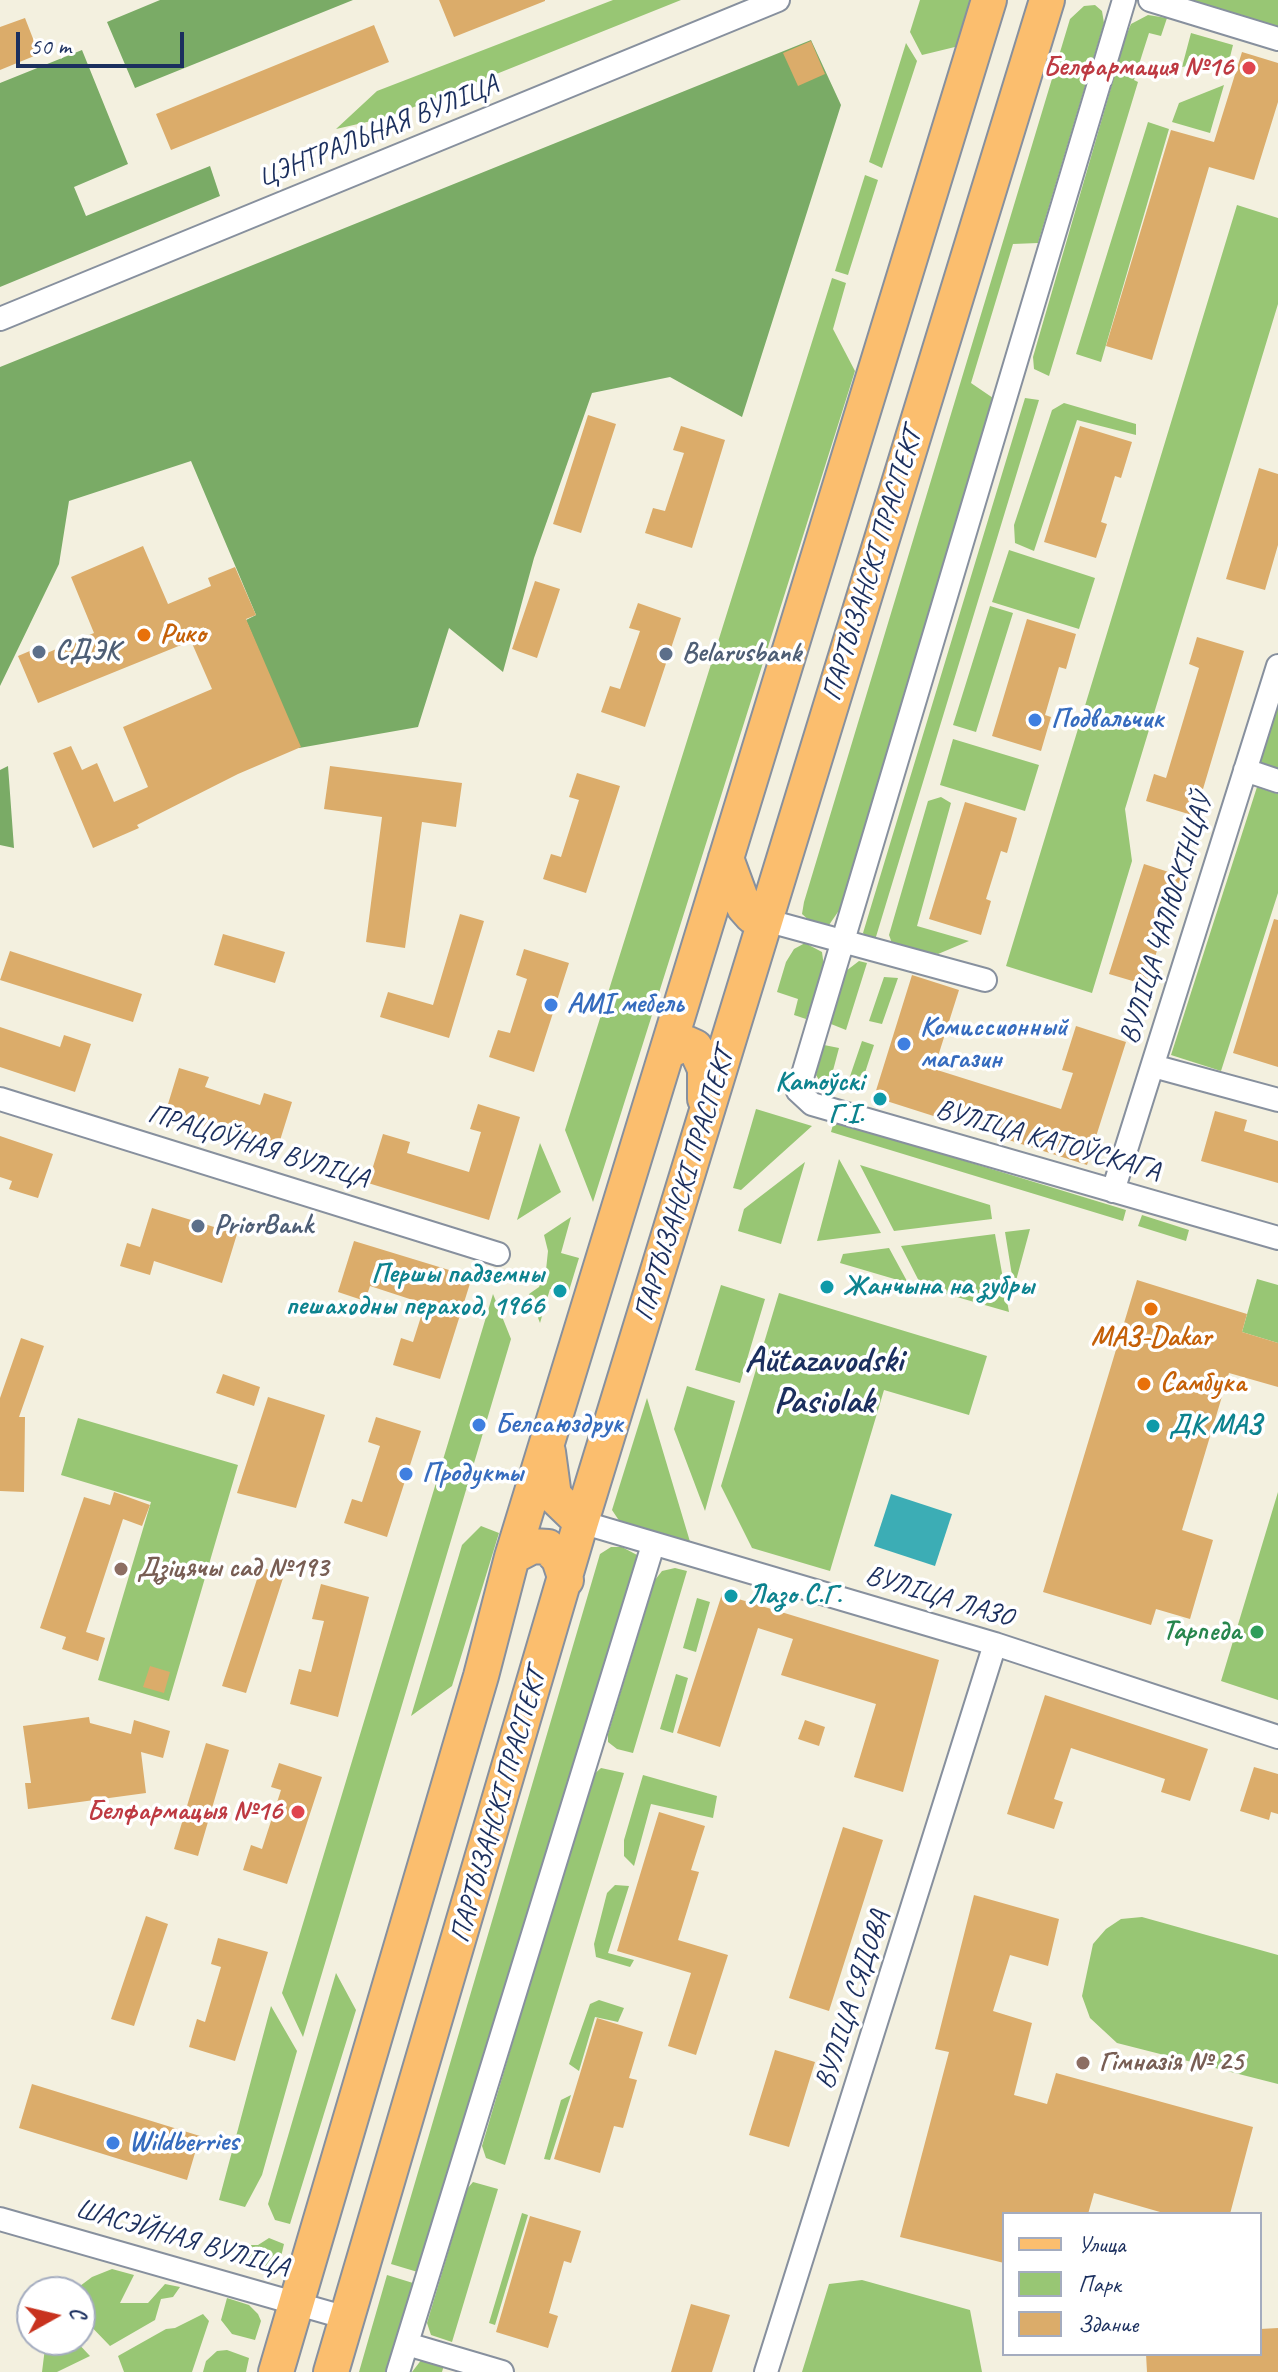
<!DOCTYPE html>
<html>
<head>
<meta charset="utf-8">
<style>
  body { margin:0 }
  #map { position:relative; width:1278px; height:2372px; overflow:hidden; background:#f3f0df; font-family:Caveat,sans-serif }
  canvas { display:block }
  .legend { position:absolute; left:1002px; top:2212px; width:260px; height:144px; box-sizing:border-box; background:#fff; border:2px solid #a4acbf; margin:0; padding:10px 14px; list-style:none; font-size:24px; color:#1b2f5e }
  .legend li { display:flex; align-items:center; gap:16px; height:40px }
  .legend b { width:40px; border:2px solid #a4acbf }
  .north { position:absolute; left:16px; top:2276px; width:80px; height:80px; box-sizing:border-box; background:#fff; border:2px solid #a4acbf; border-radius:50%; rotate:82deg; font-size:22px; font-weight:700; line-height:32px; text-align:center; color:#1b2f5e }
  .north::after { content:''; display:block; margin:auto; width:28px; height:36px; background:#c8321e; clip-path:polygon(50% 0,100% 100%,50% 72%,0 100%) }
  .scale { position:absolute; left:16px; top:32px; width:168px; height:36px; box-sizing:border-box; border:4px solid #1b2f5e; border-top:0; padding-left:10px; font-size:24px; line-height:28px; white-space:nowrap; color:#1b2f5e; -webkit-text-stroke:6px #fff; paint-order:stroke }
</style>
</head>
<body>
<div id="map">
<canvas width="1278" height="2372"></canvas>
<ul class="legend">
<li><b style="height:10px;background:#fbbe6e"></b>Улица</li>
<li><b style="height:22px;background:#98c674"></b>Парк</li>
<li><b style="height:22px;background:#dbac6a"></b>Здание</li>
</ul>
<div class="north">С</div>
<div class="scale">50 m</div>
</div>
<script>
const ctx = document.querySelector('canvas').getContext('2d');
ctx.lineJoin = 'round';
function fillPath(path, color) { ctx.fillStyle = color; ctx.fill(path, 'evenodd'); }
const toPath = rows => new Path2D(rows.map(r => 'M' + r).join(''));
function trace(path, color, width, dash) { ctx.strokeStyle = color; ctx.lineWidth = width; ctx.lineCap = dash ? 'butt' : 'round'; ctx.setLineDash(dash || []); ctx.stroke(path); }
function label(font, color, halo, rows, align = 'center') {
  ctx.font = font + ' Caveat,sans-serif'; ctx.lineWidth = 7; ctx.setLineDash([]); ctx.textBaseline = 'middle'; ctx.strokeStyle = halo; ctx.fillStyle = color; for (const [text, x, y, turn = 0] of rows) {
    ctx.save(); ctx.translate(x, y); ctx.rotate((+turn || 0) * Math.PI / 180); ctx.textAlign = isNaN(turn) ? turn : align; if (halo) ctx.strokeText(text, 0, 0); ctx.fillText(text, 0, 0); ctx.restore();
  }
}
const green = toPath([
  [613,0,681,0,389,117,336,129,377,91],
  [920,0,972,0,959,46,922,55,910,32],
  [1184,0,1278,0,1278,28],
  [1095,5,1102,11,1104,23,1038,243,1013,244,971,383,993,398,840,909,829,925,812,923,802,914,804,902,1070,19,1084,6],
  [1148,15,1167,18,1161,36,1149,33,1134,80,1138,82,1049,376,1034,369,1033,357,1126,36,1131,24],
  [1191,33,1233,45,1230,57,1182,67],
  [906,43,917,61,882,168,869,162],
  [1224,85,1210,133,1172,122,1179,103],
  [1148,122,1169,129,1101,362,1076,354],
  [865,175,878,180,848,275,835,271],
  [1237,205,1278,218,1278,304,1125,809,1132,861,1092,993,1006,966],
  [832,278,846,283,833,329,855,371,593,1202,565,1130],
  [1025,398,1039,400,875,940,867,938,863,933],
  [1064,403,1136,424,1136,435,1077,420,1034,551,1015,543,1014,525,1052,410],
  [1009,550,1095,578,1079,629,992,602],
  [990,606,1013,613,976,732,953,725],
  [1278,698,1278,770,1258,763],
  [953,739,1039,765,1025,811,940,785],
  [1257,787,1278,794,1278,893,1221,1071,1171,1055],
  [941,797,951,803,917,926,969,941,938,954,893,946,889,935,928,801],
  [805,943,822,952,824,967,806,1019,794,1015,798,999,777,992,786,962,794,949],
  [859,961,867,963,846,1030,831,1024,846,971],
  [884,977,898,978,882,1024,869,1021],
  [862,1041,874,1045,859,1091,846,1088],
  [824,1045,839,1048,827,1093,816,1075],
  [756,1109,812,1126,741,1190,733,1188],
  [834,1121,1126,1210,1123,1221,831,1132],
  [540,1143,561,1192,517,1220],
  [839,1159,881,1233,817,1241],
  [805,1162,781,1244,738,1231,744,1209],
  [860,1165,990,1205,992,1219,894,1231],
  [1142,1215,1189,1230,1186,1241,1138,1226],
  [571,1217,561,1253,579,1258,568,1294,550,1289,540,1323,529,1294,539,1287,546,1270,548,1251,544,1235],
  [1030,1229,1014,1288,1005,1232],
  [995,1234,1009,1312,922,1287,901,1246],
  [889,1248,908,1283,840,1263,843,1254],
  [1257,1279,1278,1285,1278,1343,1242,1332],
  [721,1285,765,1299,740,1383,695,1370],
  [779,1293,987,1356,969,1415,884,1390,830,1571,752,1548,721,1486],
  [493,1294,511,1339,303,2037,282,1993],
  [687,1386,735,1401,705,1511,674,1429],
  [647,1398,691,1545,622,1525,612,1510],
  [78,1418,238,1465,169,1701,98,1680,151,1502,61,1475],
  [1278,1492,1278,1700,1221,1681],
  [481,1526,499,1533,452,1686,411,1716,462,1545],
  [611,1547,622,1547,639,1556,421,2273,391,2264,600,1554],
  [675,1568,687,1571,633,1753,617,1749,608,1742,608,1734,655,1580,662,1571],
  [697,1598,710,1602,696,1652,683,1648],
  [676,1674,688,1678,673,1733,660,1729],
  [601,1768,624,1773,505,2165,486,2158,482,2146,591,1777],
  [643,1775,717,1796,713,1818,651,1804,634,1866,624,1856,624,1840],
  [615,1885,629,1886,608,1953,634,1960,630,1967,596,1957,594,1944,607,1893],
  [1142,1917,1278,1955,1278,2084,1117,2043,1090,2018,1082,1996,1093,1944,1106,1929,1121,1919],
  [336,1973,356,2010,290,2224,275,2220,268,2204],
  [599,2000,624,2008,618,2022,595,2017,579,2071,569,2064,590,2004],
  [271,2006,297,2051,262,2175,245,2207,219,2200],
  [571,2095,550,2160,544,2159,561,2100],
  [473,2182,498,2189,452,2342,431,2335,427,2323,467,2189],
  [522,2213,528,2215,495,2325,489,2323],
  [269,2238,284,2244,279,2265,269,2270,241,2263,239,2245,258,2245],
  [112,2269,134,2275,120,2303,148,2303,165,2284,180,2287,173,2297,161,2299,155,2320,110,2346,80,2315,80,2292,72,2292,92,2277],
  [387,2275,413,2283,387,2372,359,2372],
  [862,2280,970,2310,982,2372,802,2372,829,2284],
  [227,2298,249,2305,258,2314,261,2321,255,2340,232,2334,221,2320],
  [203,2314,209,2321,192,2372,124,2372,118,2356,166,2329,175,2328],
  [46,2340,75,2340,90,2356,57,2372,42,2372],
  [227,2350,249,2358,246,2372,203,2372,206,2361,217,2351],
  [422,2359,444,2365,442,2372,412,2372]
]);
const forest = toPath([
  [160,0,353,0,135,88,107,22],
  [811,40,841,105,742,417,670,377,592,393,534,558,503,672,449,628,418,727,299,748,246,620,256,615,191,461,69,501,59,564,0,686,0,367],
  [82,50,128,164,74,187,86,216,210,166,220,196,0,287,0,83],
  [8,766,14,848,0,845,0,770]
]);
const water = toPath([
  [891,1494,952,1514,935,1566,874,1546]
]);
const building = toPath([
  [439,0,545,0,545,1,454,37],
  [25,18,39,54,0,70,0,27],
  [374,25,389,62,171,150,156,114],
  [811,41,825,74,798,86,783,53],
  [1242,52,1278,63,1278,102,1254,180,1209,167,1152,360,1106,346,1171,130,1214,142],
  [588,415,616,424,581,533,553,524],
  [681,426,725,440,692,548,645,533,653,508,665,511,684,453,673,450],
  [1080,426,1132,442,1121,478,1115,476,1101,522,1107,524,1096,558,1044,542],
  [1259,468,1278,474,1278,545,1265,590,1226,579],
  [143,546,168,604,211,586,208,578,235,567,256,615,246,619,301,747,238,774,137,825,139,828,93,848,53,753,71,746,82,770,97,763,114,802,148,787,123,727,212,689,191,641,38,703,18,656,44,645,47,653,94,633,71,577],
  [535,581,560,589,537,658,512,649],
  [638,603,681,618,645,727,601,712,610,686,620,689,640,631,629,628],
  [1027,619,1076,634,1066,669,1059,667,1045,715,1051,717,1041,751,992,736],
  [1197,637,1244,651,1195,816,1146,801,1154,774,1166,778,1199,668,1189,664],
  [330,766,462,783,456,827,422,822,405,948,366,942,382,817,324,809],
  [577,773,620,786,586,893,543,879,551,854,561,857,579,800,569,797],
  [965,802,1017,818,1007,853,1001,851,986,899,991,901,981,935,929,919],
  [1144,864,1181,876,1146,985,1109,974],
  [460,914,484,921,449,1038,380,1017,388,992,433,1005],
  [1274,919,1278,920,1278,1067,1233,1053],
  [223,934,285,952,275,983,214,965],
  [524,949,569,963,534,1072,489,1057,498,1030,510,1033,527,979,516,975],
  [10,951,142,994,133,1022,0,980],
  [912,975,959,990,934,1069,1061,1109,1073,1073,1062,1070,1076,1026,1126,1042,1087,1165,874,1097],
  [0,1027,60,1047,64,1035,91,1044,75,1092,0,1067],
  [179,1068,209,1077,205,1087,260,1105,264,1093,292,1102,277,1150,165,1114],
  [478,1104,520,1117,489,1220,368,1183,383,1134,410,1142,407,1153,469,1172,481,1132,470,1129],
  [1215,1111,1247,1120,1244,1131,1278,1141,1278,1183,1201,1161],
  [0,1136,53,1154,38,1198,9,1189,12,1181,0,1177],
  [152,1208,237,1234,222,1283,154,1261,150,1275,120,1266,127,1243,140,1247],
  [354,1241,472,1277,440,1379,393,1365,401,1338,413,1342,425,1304,370,1286,365,1301,338,1292],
  [1137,1280,1247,1314,1242,1332,1278,1343,1278,1387,1229,1373,1182,1530,1213,1540,1190,1619,1156,1609,1151,1625,1043,1592],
  [21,1338,44,1346,19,1417,25,1417,24,1492,0,1491,0,1398],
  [223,1374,260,1387,254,1406,216,1393],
  [268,1397,325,1415,296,1508,237,1493],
  [376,1417,421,1431,387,1537,344,1523,352,1499,362,1502,380,1446,368,1442],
  [114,1492,150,1505,142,1526,123,1519,86,1632,105,1638,98,1661,62,1649,66,1637,40,1628,84,1497,110,1505],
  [261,1567,284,1575,246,1693,222,1686],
  [321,1584,369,1597,338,1717,290,1704,299,1669,311,1672,324,1621,312,1619],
  [722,1594,939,1660,903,1792,854,1777,876,1704,781,1675,793,1639,758,1628,720,1747,677,1733],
  [150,1666,170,1672,164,1693,143,1687],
  [1045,1695,1208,1749,1190,1801,1161,1792,1165,1779,1071,1748,1054,1799,1063,1802,1054,1829,1007,1814],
  [89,1717,90,1723,131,1734,134,1720,170,1731,163,1758,141,1752,146,1793,28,1809,25,1783,31,1783,23,1726],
  [805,1720,825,1727,819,1746,798,1739],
  [206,1743,229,1750,198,1856,174,1849],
  [279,1763,322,1777,287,1884,243,1870,251,1845,262,1849,281,1790,271,1787],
  [1254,1767,1278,1774,1278,1814,1271,1812,1269,1820,1240,1811],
  [659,1812,705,1826,691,1870,699,1872,678,1940,728,1955,696,2055,668,2046,691,1973,617,1951],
  [843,1827,883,1840,829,2011,789,1998],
  [974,1895,1059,1919,1048,1966,1010,1955,993,2011,1032,2023,1014,2095,1047,2104,1056,2073,1253,2127,1230,2214,1167,2214,1094,2193,1088,2214,1004,2214,1004,2263,900,2237,949,2052,935,2049],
  [146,1916,168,1924,134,2026,111,2019],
  [218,1938,268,1952,235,2061,189,2047,197,2019,205,2022,221,1967,211,1964],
  [597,2018,643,2032,629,2078,637,2080,623,2128,614,2126,600,2173,554,2159],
  [775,2050,815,2062,789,2147,749,2135],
  [32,2084,200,2136,187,2180,19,2128],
  [530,2216,581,2231,571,2263,564,2261,549,2313,558,2316,548,2348,496,2332],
  [691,2304,730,2315,712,2372,671,2372],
  [1278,2328,1278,2372,1147,2372,1146,2354,1260,2354,1260,2329]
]);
const street = toPath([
  [1124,0,798,1091,812,1104,1278,1238],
  [1150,0,1278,39],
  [0,319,778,0],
  [1245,770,1278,781],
  [765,920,985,980],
  [1153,1066,1278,1100],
  [0,1099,498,1254],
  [1113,1191,1278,666],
  [581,1522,995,1644,1278,1737],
  [0,2219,347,2318],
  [407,2344,502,2372],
  [398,2372,653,1545],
  [766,2372,995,1644]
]);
const primary = toPath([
  [726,858,744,907,752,916,765,920],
  [667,1052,686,1043,695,1047,705,1069,705,1099],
  [548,1452,554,1496,581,1522],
  [512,1557,533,1546,548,1547,559,1559,566,1580],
  [276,2372,481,1676,512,1557,989,0],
  [331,2372,581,1522,1047,0]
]);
const markers = [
  [1249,68,8,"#e0444e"],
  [144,635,8,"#e8710a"],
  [39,652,8,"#5c6f8a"],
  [666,654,8,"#5c6f8a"],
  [1035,720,8,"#3f7fe0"],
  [551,1005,8,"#3f7fe0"],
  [904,1044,8,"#3f7fe0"],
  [880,1099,8,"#0f9aa8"],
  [198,1226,8,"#5c6f8a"],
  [827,1287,8,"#0f9aa8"],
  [560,1291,8,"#0f9aa8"],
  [1151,1309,8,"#e8710a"],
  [1144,1384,8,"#e8710a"],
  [479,1425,8,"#3f7fe0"],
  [1153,1426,8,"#0f9aa8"],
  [406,1474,8,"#3f7fe0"],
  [121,1569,8,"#8d6e63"],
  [731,1596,8,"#0f9aa8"],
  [1257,1632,8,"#2e9e5b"],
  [298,1812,8,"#e0444e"],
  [1083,2063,8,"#8d6e63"],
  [113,2143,8,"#3f7fe0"]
];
const healthNames = [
  ["Белфармация №16",1233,68],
  ["Белфармацыя №16",282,1812]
];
const streetNames = [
  ["ЦЭНТРАЛЬНАЯ ВУЛІЦА",378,132,-22],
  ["ПАРТЫЗАНСКІ ПРАСПЕКТ",873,565,-73],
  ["ВУЛІЦА ЧАЛЮСКІНЦАЎ",1167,919,-73],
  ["ВУЛІЦА КАТОЎСКАГА",1048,1141,16],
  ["ПРАЦОЎНАЯ ВУЛІЦА",258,1147,17],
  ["ПАРТЫЗАНСКІ ПРАСПЕКТ",685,1185,-73],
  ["ВУЛІЦА ЛАЗО",939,1597,17],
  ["ПАРТЫЗАНСКІ ПРАСПЕКТ",499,1806,-74],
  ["ВУЛІЦА СЯДОВА",853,2000,-72],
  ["ШАСЭЙНАЯ ВУЛІЦА",182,2239,16]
];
const foodNames = [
  ["Рико",160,635],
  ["МАЗ-Dakar",1151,1338,"center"],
  ["Самбука",1160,1384]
];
const serviceNames = [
  ["СДЭК",55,652],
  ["Belarusbank",682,654],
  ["PriorBank",214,1226]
];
const shopNames = [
  ["Подвальчик",1051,720],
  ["AMI мебель",567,1005],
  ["Комиссионный",920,1028],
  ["магазин",920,1060],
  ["Белсаюздрук",495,1425],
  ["Продукты",422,1474],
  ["Wildberries",129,2143]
];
const cultureNames = [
  ["Катоўскі",864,1083,"right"],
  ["Г.І.",864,1115,"right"],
  ["Першы падземны",544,1275,"right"],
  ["пешаходны пераход, 1966",544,1307,"right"],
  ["Жанчына на зубры",843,1287],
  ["ДК МАЗ",1169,1426],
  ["Лазо С.Г.",747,1596]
];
const educationNames = [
  ["Дзіцячы сад №193",137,1569],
  ["Гімназія № 25",1099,2063]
];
const leisureNames = [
  ["Тарпеда",1241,1632]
];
const districtNames = [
  ["Aŭtazavodski",824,1362],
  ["Pasiolak",824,1403]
];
fillPath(green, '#98c674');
fillPath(forest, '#7aab66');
fillPath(water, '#3cadb5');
fillPath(building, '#dbac6a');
trace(street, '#87909e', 26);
trace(primary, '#87909e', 38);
trace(street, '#fff', 22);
trace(primary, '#fbbe6e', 34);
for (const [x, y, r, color] of markers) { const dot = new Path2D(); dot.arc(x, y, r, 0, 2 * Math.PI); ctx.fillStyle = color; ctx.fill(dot); trace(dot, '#fff', 3); }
label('bold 28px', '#be3a42', '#fff', healthNames, 'right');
label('28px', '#1b2f5e', '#fff', streetNames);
label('bold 28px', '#c56008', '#fff', foodNames, 'left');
label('bold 28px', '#4e5e75', '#fff', serviceNames, 'left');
label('bold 28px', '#366cbe', '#fff', shopNames, 'left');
label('bold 28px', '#0d838f', '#fff', cultureNames, 'left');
label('bold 28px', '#785e54', '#fff', educationNames, 'left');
label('bold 28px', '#27864d', '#fff', leisureNames, 'right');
label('bold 36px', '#1b2f5e', '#fff', districtNames);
</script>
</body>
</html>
